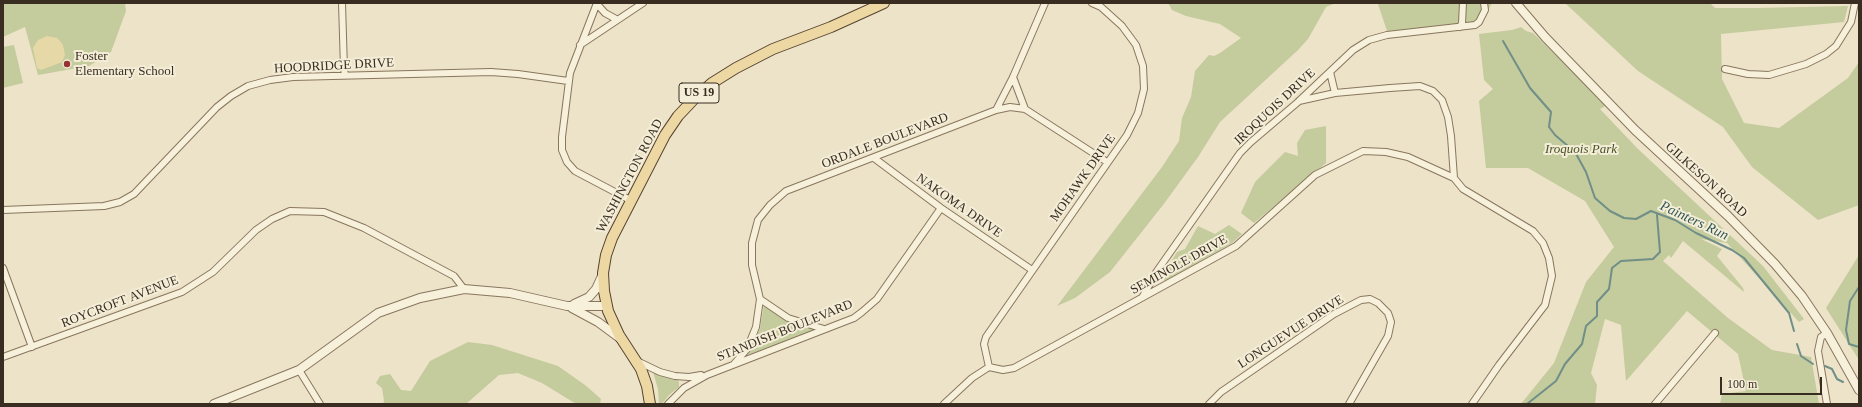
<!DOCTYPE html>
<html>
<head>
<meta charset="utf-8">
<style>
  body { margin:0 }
  #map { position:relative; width:1862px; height:407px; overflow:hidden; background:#ede3c8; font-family:Georgia,serif }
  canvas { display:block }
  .frame { position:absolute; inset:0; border:4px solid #392d21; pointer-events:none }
  .scale { position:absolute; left:1720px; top:377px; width:102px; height:18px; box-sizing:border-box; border:2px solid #392d21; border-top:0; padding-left:5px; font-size:12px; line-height:14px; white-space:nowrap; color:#392d21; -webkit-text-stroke:3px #f4edd7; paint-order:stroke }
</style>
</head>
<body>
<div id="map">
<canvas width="1862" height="407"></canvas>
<div class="frame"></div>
<div class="scale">100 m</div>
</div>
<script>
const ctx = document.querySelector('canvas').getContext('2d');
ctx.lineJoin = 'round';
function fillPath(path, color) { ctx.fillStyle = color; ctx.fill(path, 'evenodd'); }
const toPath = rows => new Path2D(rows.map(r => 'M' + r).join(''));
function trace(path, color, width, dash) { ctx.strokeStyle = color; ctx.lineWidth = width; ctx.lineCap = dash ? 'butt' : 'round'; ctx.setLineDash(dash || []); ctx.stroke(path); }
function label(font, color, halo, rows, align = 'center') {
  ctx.font = font + ' Georgia,serif'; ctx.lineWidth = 4; ctx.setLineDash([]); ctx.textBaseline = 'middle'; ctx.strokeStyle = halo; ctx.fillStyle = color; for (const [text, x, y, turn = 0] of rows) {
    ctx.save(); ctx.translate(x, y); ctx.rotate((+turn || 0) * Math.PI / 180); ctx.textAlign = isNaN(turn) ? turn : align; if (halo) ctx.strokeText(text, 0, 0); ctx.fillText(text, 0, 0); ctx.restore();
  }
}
const green = toPath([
  [3,3,125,3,126,11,111,52,89,66,38,75,25,27,3,37],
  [1168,3,1336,3,1326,7,1308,39,1298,50,1220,122,1198,157,1163,205,1110,272,1075,298,1057,306,1162,167,1179,141,1182,118,1191,97,1195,71,1209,55,1214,56,1220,53,1241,38,1220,24,1186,16,1172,10],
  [1492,3,1480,24,1387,31,1378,4],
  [1565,3,1710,3,1715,8,1757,8,1848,6,1844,22,1721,34,1722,79,1744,123,1779,128,1848,78,1859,62,1859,205,1818,220,1752,167,1723,127,1638,71],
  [1521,27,1526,31,1533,33,1607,105,1600,109,1637,148,1763,266,1804,319,1799,322,1727,243,1701,239,1722,249,1717,256,1743,288,1744,292,1683,241,1671,258,1669,255,1663,261,1728,318,1772,350,1811,357,1819,404,1720,404,1722,394,1746,391,1738,354,1687,311,1626,381,1621,325,1605,319,1591,373,1597,385,1595,404,1521,404,1554,363,1586,282,1614,247,1585,201,1528,168,1486,168,1479,101,1493,89,1484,80,1479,34,1512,30],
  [14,45,23,83,3,88,3,47],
  [1326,126,1326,163,1254,223,1241,213,1255,182,1285,152,1298,156,1297,143,1305,130],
  [1229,225,1242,234,1232,243,1165,281,1161,278,1177,252,1185,249,1198,226,1215,234],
  [1859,255,1859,360,1826,308],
  [764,304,787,321,815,330,747,355,760,329],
  [468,342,492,345,558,366,585,385,601,399,600,404,578,404,573,402,542,383,518,373,499,375,466,404,383,404,384,401,382,388,376,383,380,376,390,374,401,390,411,391,430,361],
  [653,372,677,379,679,382,679,387,669,395,662,404,659,404,658,389]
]);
const sand = toPath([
  [47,36,57,38,60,41,63,45,65,55,62,62,41,70,37,68,33,48,38,40]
]);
const stream = toPath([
  [1503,41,1530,88,1551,112,1549,127,1555,135,1575,152,1586,172,1595,198,1610,211,1624,218,1636,219,1651,211,1675,220,1696,233,1732,250,1744,258,1789,313,1794,331],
  [1859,287,1850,301,1846,330,1849,344,1859,347],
  [1797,344,1801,356,1813,364],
  [1825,366,1832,369,1837,379,1843,382],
  [1527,404,1556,381,1565,364,1582,344,1586,326,1597,316,1597,302,1609,289,1612,268,1621,261,1653,259,1660,252,1657,215]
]);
const minor = toPath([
  [342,3,344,69,345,75],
  [597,3,570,73,562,137,562,150,567,162,575,171,630,200],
  [597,4,605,13,616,19],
  [1460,27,1462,23,1463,3],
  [580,45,643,3],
  [1725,69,1748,74,1769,75,1806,64,1826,54,1836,46,1851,22,1855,3],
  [1330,72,1335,93],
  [1013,77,1025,109,1107,162],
  [1299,101,1335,93,1390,88,1420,86,1433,91,1442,100,1448,117,1451,136,1454,178],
  [996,110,1010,107,1025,109],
  [874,158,941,208,1032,270],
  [3,210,104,206,120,202,134,194,217,107,231,96,248,86,270,80,293,77,491,72,518,74,568,81],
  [3,268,32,347],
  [1143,296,1157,271,1240,153,1251,142,1298,102,1353,50,1369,40,1387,35,1475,25,1479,22,1485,10,1484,3],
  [760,299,788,318,824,329],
  [1827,333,1821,337,1818,351,1827,404],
  [3,357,182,292,213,272,256,230,272,219,290,211,324,212,364,228,454,276,464,289],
  [637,361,660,372,675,376,689,377,701,375],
  [734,364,747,349,756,327,760,299,752,265,752,243,758,220,770,205,786,191,996,110,1013,77,1045,3],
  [989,367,1003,370,1014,368,1236,246,1315,175,1363,151,1386,152,1408,157,1454,178,1463,189,1533,231,1543,243,1549,258,1552,276,1545,305,1499,365,1472,404],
  [989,367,984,344,986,337,1127,135,1138,113,1144,89,1143,66,1136,45,1122,26,1101,7,1092,3],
  [299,370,320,404],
  [668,404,684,388,707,375,854,318,862,312,877,299,941,208],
  [944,404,972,378,989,367],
  [1209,404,1221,392,1334,314,1361,300,1370,299,1378,303,1388,313,1391,322,1388,336,1349,404],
  [1655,404,1715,333]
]);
const tertiary = toPath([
  [1516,3,1545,37,1635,130,1728,216,1775,264,1802,296,1827,333,1859,390],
  [574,304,589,297,596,289,602,276],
  [572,308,598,322,621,339],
  [214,404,299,370,378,313,420,298,464,289,510,293,567,306,607,306]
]);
const primary = toPath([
  [650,404,647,386,641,369,619,335,608,311,604,291,603,273,606,255,612,238,665,135,678,116,694,99,712,83,736,68,773,49,831,27,884,3]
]);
const markers = [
  [67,64,4,"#943331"]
];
const shields = [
  [699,93,40]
];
const shieldNames = [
  ["US 19",699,93]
];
const poiNames = [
  ["Foster",75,57],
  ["Elementary School",75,72]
];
const streetNames = [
  ["HOODRIDGE DRIVE",334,66,-3],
  ["IROQUOIS DRIVE",1275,107,-43],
  ["ORDALE BOULEVARD",885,141,-21],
  ["WASHINGTON ROAD",630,176,-62],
  ["MOHAWK DRIVE",1083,178,-55],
  ["GILKESON ROAD",1706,180,42],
  ["NAKOMA DRIVE",959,206,35],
  ["SEMINOLE DRIVE",1179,265,-29],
  ["ROYCROFT AVENUE",120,302,-21],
  ["STANDISH BOULEVARD",785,331,-22],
  ["LONGUEVUE DRIVE",1291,332,-33]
];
const parkNames = [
  ["Iroquois Park",1581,150]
];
const waterNames = [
  ["Painters Run",1694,221,25]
];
fillPath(green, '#c4cb9c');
fillPath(sand, '#e7d8a7');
trace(stream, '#708f88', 2);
trace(minor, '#88765e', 8);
trace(tertiary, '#88765e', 10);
trace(primary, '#564432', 12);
trace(minor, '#f7f0db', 6);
trace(tertiary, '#f7f0db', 8);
trace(primary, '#edd8a3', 10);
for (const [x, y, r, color] of markers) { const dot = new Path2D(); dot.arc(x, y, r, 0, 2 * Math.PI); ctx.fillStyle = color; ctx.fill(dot); trace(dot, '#f4edd7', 1.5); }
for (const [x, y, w] of shields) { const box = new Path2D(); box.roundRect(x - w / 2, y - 10, w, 20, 3); ctx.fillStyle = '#f4edd7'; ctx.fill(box); trace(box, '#392d21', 1); }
label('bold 12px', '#392d21', null, shieldNames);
label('13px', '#392d21', '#f4edd7', poiNames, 'left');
label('13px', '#392d21', '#f4edd7', streetNames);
label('italic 13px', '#485428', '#f4edd7', parkNames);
label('italic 14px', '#315857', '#f4edd7', waterNames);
</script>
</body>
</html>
